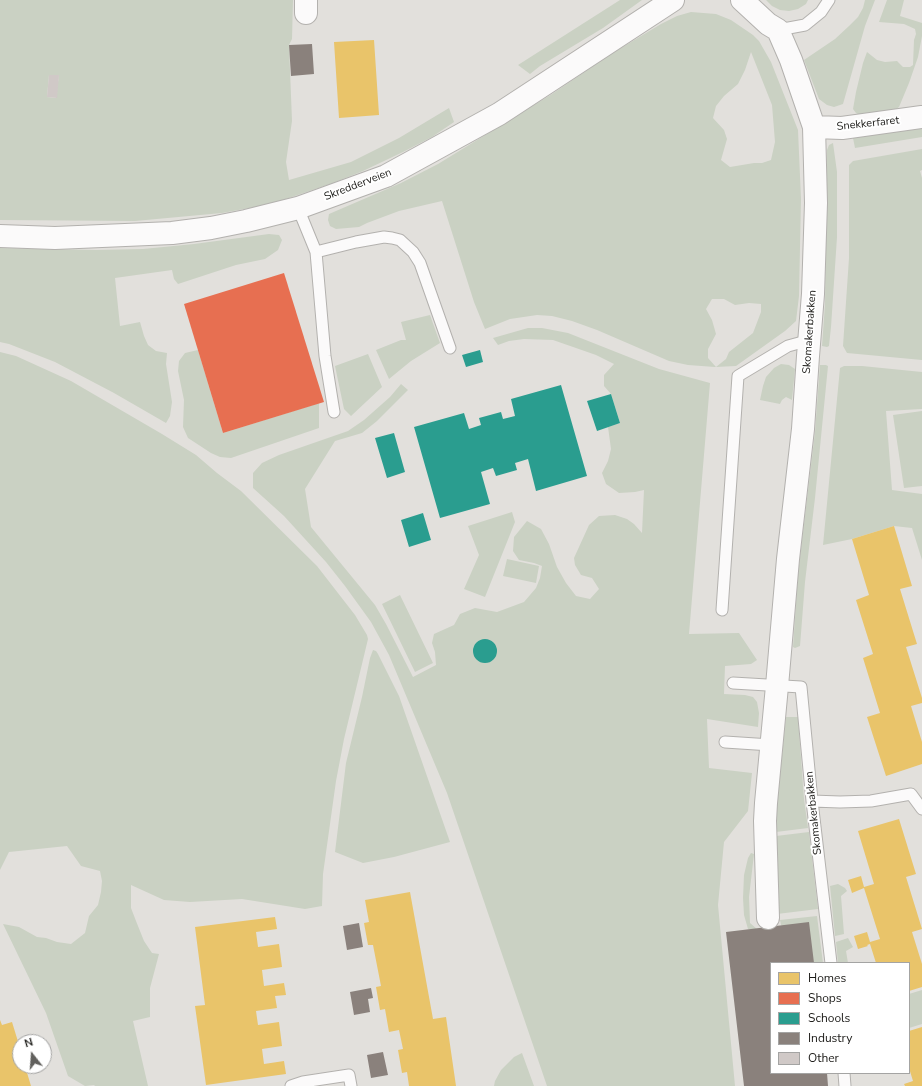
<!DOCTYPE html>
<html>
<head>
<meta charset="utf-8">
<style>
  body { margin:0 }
  #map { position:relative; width:922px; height:1086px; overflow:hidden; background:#e2e0dc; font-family:"Nunito Sans",sans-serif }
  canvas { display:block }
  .legend { position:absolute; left:770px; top:962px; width:140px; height:112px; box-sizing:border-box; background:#fff; border:1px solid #a4a4a3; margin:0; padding:5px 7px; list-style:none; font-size:12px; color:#1c1b18 }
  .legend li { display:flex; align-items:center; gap:8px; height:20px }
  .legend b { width:20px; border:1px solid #a4a4a3 }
  .north { position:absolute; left:12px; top:1034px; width:40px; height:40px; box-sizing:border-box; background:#fff; border:1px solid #a4a4a3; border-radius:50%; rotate:343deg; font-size:11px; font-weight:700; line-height:16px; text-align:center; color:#1c1b18 }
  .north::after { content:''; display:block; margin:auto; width:14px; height:18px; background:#61605d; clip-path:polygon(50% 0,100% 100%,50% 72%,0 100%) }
</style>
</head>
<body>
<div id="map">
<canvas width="922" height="1086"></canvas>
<ul class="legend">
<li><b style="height:11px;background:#e9c46a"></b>Homes</li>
<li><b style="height:11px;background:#e76f51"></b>Shops</li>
<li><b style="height:11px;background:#2a9d8f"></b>Schools</li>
<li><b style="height:11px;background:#8a817c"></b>Industry</li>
<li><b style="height:11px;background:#d0c9c7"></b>Other</li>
</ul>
<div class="north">N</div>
</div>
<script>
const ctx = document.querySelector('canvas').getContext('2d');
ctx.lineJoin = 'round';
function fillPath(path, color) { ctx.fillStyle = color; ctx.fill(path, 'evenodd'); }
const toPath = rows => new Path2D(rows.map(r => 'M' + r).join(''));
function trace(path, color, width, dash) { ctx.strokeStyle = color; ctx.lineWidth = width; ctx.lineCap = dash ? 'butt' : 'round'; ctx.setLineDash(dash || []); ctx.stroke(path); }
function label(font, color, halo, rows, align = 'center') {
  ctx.font = font + ' "Nunito Sans",sans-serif'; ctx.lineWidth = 4; ctx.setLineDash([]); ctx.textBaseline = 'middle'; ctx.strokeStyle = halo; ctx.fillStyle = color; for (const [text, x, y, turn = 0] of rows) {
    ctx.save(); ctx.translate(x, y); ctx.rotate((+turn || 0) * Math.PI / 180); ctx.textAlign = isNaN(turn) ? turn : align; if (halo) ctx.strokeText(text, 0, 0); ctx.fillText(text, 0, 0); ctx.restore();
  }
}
const green = toPath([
  [0,0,293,0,292,39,289,45,292,121,286,162,289,180,351,162,399,138,449,108,454,122,432,137,403,152,363,171,333,183,283,200,255,207,222,213,135,221,0,220],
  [49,75,59,75,56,98,47,97],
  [620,0,642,0,603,28,540,66,530,74,518,65],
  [766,0,808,0,806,4,798,9,789,11,780,10,772,6],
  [865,0,875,0,865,26,843,104,834,107,827,105,819,99,804,60,835,39,849,26,858,17,863,8],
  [887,0,904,0,900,16,922,23,922,36,918,57,909,83,899,107,895,110,862,116,856,113,853,109,856,92,863,63,867,52,877,60,885,62,897,61,903,67,910,67,913,65,914,40,916,34,915,29,904,24,879,22],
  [691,12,716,14,731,20,753,35,759,41,771,62,798,130,801,199,799,296,796,321,785,331,736,366,715,367,688,365,669,361,597,330,572,321,552,316,537,315,510,319,485,329,474,302,442,201,399,211,367,223,359,227,336,229,330,226,328,220,329,214,401,183,438,164,552,94,611,54,661,24,677,16],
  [751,52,772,105,775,142,771,160,762,163,754,163,730,167,721,160,727,139,724,130,713,118,716,106,724,96,738,84,745,70],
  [712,299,724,299,735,305,749,303,761,304,761,312,753,333,729,352,726,359,716,367,708,358,708,349,716,334,712,320,706,309],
  [922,127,922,137,855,148,853,138],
  [833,143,837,172,837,237,831,327,829,346,827,347,822,346,825,304,827,150,829,145],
  [922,149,922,170,920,171,922,178,922,360,847,353,843,346,849,258,849,165,853,161],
  [269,234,279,235,282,240,278,250,265,259,236,265,178,284,174,279,172,270,115,278,120,326,140,322,144,336,148,345,156,351,167,353,166,364,172,402,170,416,166,423,114,393,55,362,9,344,0,342,0,248,96,250,143,249,194,244],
  [430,315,440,343,411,361,389,379,376,350,401,340,406,340,401,322],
  [528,328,542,328,568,333,659,369,710,383,689,634,739,633,757,660,751,664,725,666,724,694,745,695,753,697,757,702,759,713,758,727,707,719,709,768,752,773,748,811,724,842,718,905,735,1086,547,1086,447,793,389,655,371,622,345,586,326,562,284,516,253,488,253,473,262,463,279,455,348,431,364,420,390,397,401,384,408,390,377,421,362,433,335,441,305,489,311,527,375,605,386,624,413,677,436,665,435,652,432,643,434,634,454,625,460,614,475,608,497,612,524,602,536,588,540,578,542,566,534,563,519,560,513,551,514,537,527,521,541,529,549,544,557,567,566,583,576,596,590,599,599,589,592,578,581,575,575,565,574,558,589,525,599,516,615,515,627,519,634,524,642,533,644,490,635,492,619,493,606,484,602,473,608,461,611,449,608,427,620,423,611,394,604,386,604,375,614,364,596,355,553,340,524,339,509,341,498,345,493,338],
  [198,350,223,433,319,403,319,428,231,458,220,457,211,453,188,438,183,427,184,400,178,371,179,361,185,353],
  [0,352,16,356,71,381,162,434,196,455,217,473,241,491,317,566,355,615,367,635,368,639,344,739,336,781,323,874,322,906,305,909,242,899,190,902,164,900,131,885,131,908,136,921,144,941,152,953,159,954,150,988,150,1017,133,1021,148,1086,95,1086,94,1085,85,1086,68,1076,46,1013,3,924,19,927,37,937,46,938,57,942,71,944,85,933,89,916,98,905,101,892,102,881,100,871,81,866,67,846,9,852,0,870],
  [368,354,382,387,351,416,344,409,335,366],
  [781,364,789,365,795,369,792,400,786,397,782,400,780,404,760,400,763,386,766,377,774,368],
  [820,365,826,365,828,366,815,498,805,582,800,646,795,648,793,647,798,574,815,432],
  [844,366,862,366,922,372,922,409,886,411,892,490,922,494,922,560,912,528,894,526,852,539,823,545,840,368],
  [922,411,922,486,904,488,893,415],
  [512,512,515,522,485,597,464,589,479,555,468,526],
  [507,559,539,566,536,583,503,576],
  [400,595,433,663,415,672,382,604],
  [373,650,376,651,378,654,399,696,450,842,394,857,363,863,335,852,346,763,362,697,370,658],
  [786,717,798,717,804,799,808,828,776,832,775,822],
  [809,832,818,909,777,914,776,836],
  [751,853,754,854,749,897,750,923,757,929,748,929,744,915,743,898,744,875,748,858],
  [838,884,845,888,847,891,841,896,844,934,835,936,830,886],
  [817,916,823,963,814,963,781,925,780,920],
  [848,938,853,947,846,951,848,963,838,963,836,942],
  [922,990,922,1024,909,1028,909,994],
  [522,1053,534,1086,494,1086,495,1081,501,1070,514,1057]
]);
const homes = toPath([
  [374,40,379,115,339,118,334,42],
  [894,526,912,586,900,589,917,644,906,647,922,698,922,703,911,706,922,742,922,764,886,776,867,717,880,713,863,658,873,654,856,600,869,595,852,539],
  [899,819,916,874,906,877,922,929,912,932,922,964,922,987,909,991,909,963,876,963,870,944,867,945,868,946,858,949,854,936,867,932,870,942,880,939,864,888,852,893,848,880,861,876,864,887,874,884,858,831],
  [410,892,433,1019,446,1017,456,1086,409,1086,407,1072,402,1073,398,1050,403,1049,399,1030,389,1032,385,1009,380,1010,376,987,381,986,373,945,368,945,364,923,369,922,365,900],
  [275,917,277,929,256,932,258,947,279,944,282,967,262,970,264,986,284,983,286,995,275,996,277,1008,256,1011,258,1025,279,1022,282,1046,262,1049,264,1064,284,1061,286,1074,206,1085,195,1006,205,1005,195,927],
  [0,1020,2,1025,12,1022,20,1048,20,1066,25,1066,31,1086,0,1086],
  [922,1027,922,1086,905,1086,904,1084,913,1081,909,1068,909,1031]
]);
const shops = toPath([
  [284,273,324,402,223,433,184,304]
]);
const schools = toPath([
  [480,350,483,362,466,367,462,355],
  [561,385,587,476,536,491,528,459,515,463,517,470,496,476,493,468,481,472,490,504,440,518,414,427,464,413,469,429,481,425,479,418,501,412,503,419,515,416,511,399],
  [611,394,620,423,597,431,587,401],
  [394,433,405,472,387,478,375,438],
  [423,513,431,540,409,547,401,520],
  '473 651a12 12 0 1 1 24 0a12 12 0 1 1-24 0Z'
]);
const industry = toPath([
  [312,44,314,74,291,76,289,45],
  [809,922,814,963,771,963,771,1073,827,1073,828,1086,744,1086,726,932],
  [359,923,363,947,347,950,343,926],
  [371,988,373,998,368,999,370,1012,354,1015,350,992],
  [383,1052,388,1075,371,1078,367,1055]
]);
const building = toPath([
  [49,75,59,75,57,98,47,97]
]);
const lane = toPath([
  [778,30,805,25,821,12,829,0],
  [298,208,316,252,325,356,334,412],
  [316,252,356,242,384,237,392,238,400,240,413,252,420,263,450,348],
  [722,610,738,376,788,346,799,343,809,342],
  [733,683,801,687,812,801,831,963],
  [725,742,771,745],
  [812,801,840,802,871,801,911,794,922,809],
  [844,1073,845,1086],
  [291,1086,303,1082,349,1075,351,1086]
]);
const street = toPath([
  [742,0,768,24,778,30,791,60,814,127,816,203,813,294,808,356,803,429,788,559,777,686,766,803,765,821,768,918],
  [306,13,306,0],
  [814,127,842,128,922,117]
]);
const secondary = toPath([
  [0,236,55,238,172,233,211,228,246,221,298,208,386,176,499,114,673,0]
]);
const streetNames = [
  ["Snekkerfaret",868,124,-6],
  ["Skredderveien",358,185,-21],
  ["Skomakerbakken",810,332,-86],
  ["Skomakerbakken",814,813,-96]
];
fillPath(green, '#cad1c3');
fillPath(homes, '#e9c46a');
fillPath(shops, '#e76f51');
fillPath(schools, '#2a9d8f');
fillPath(industry, '#8a817c');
fillPath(building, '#d0c9c7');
trace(lane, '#b3b1ae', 13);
trace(street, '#b3b1ae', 24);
trace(secondary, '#b3b1ae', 24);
trace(lane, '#fbfafa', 11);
trace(street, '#fbfafa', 22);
trace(secondary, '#fbfafa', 22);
label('11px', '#1c1b18', '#fff', streetNames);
</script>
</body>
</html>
